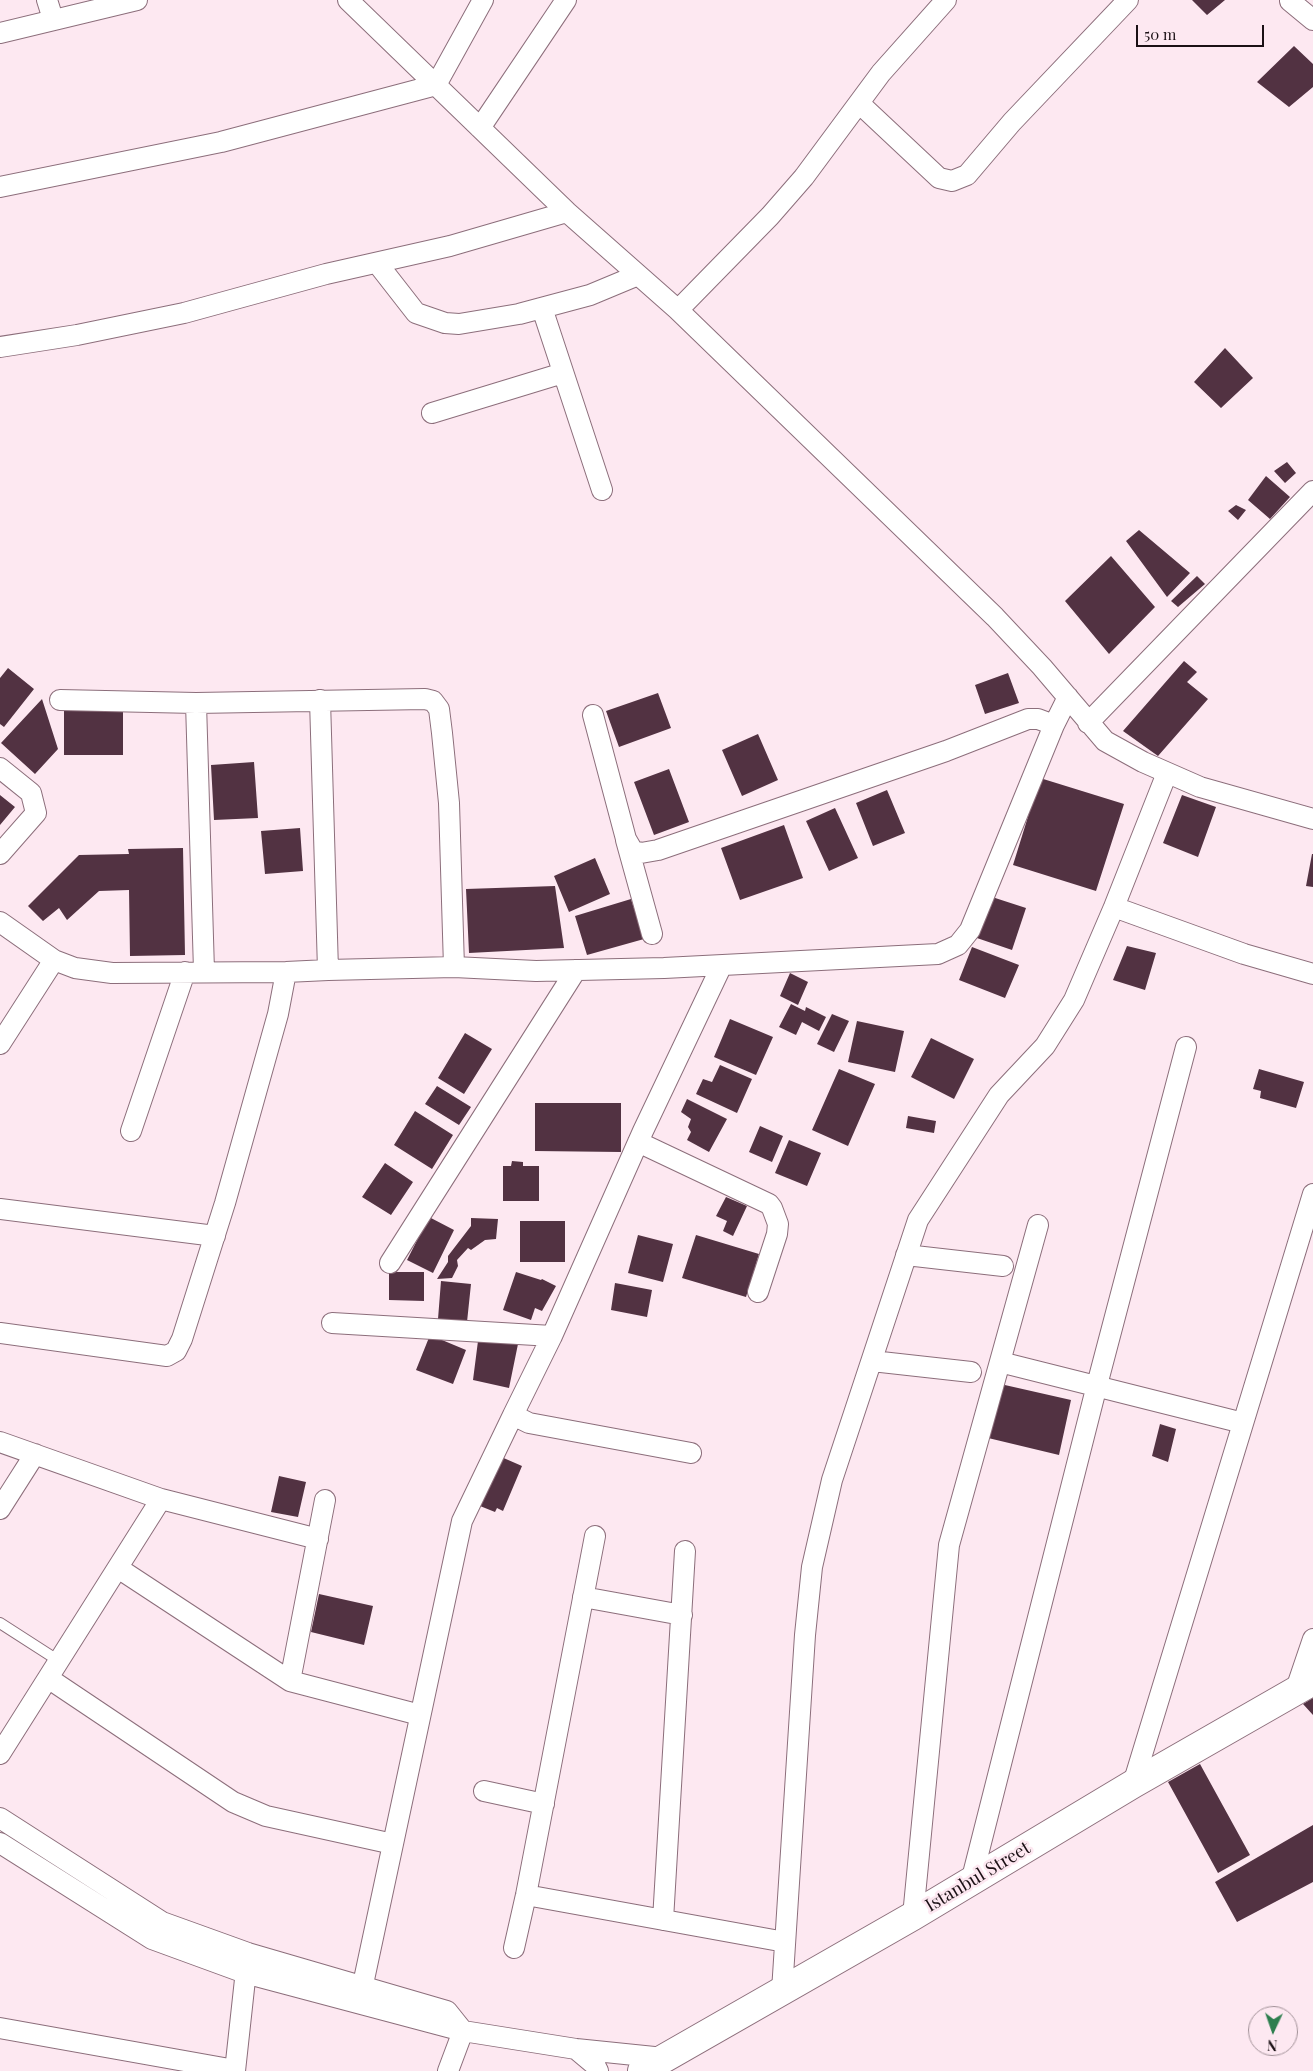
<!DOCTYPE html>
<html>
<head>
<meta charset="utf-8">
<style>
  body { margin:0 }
  #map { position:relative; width:1313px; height:2071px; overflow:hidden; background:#fde8f1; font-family:"Playfair Display",serif }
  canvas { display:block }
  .north { position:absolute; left:1248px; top:2006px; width:50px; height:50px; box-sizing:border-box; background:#fde8f1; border:1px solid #a39299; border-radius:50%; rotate:183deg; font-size:14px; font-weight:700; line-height:20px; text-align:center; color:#1b1015 }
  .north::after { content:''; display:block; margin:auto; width:18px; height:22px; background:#2d7e4e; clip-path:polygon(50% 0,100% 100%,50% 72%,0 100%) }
  .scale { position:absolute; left:1136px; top:25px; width:128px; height:22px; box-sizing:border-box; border:2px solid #1b1015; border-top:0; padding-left:6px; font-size:15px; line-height:18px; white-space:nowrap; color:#1b1015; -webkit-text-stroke:4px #fde8f1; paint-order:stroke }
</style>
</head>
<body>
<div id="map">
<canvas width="1313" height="2071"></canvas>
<div class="north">N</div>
<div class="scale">50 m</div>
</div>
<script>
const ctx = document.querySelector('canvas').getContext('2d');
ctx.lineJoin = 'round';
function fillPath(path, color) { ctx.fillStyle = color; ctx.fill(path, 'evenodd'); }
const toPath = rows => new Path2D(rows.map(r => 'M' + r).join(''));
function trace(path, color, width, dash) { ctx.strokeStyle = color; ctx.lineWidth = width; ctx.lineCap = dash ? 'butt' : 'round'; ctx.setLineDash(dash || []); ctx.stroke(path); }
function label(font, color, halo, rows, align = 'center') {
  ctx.font = font + ' "Playfair Display",serif'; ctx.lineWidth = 5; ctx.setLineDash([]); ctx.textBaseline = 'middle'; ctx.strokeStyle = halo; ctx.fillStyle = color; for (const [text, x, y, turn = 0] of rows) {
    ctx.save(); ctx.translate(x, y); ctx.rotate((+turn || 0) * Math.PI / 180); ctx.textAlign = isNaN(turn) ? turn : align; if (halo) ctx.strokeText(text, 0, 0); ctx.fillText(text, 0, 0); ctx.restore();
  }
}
const building = toPath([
  [1192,0,1225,0,1207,15],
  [1294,46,1313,64,1313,87,1289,107,1257,82],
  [1225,348,1253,378,1221,408,1194,382],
  [1287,462,1296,473,1285,483,1274,471],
  [1266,476,1290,497,1270,519,1248,500],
  [1236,505,1246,510,1238,520,1228,511],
  [1139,530,1190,573,1167,597,1126,541],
  [1111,556,1155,607,1109,654,1065,601],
  [1197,576,1205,584,1178,607,1171,601],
  [1184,661,1197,672,1187,682,1208,699,1158,756,1123,731],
  [8,668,34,689,4,727,0,724,0,678],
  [1008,673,1019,703,985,714,975,685],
  [658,693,671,728,619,747,606,711],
  [42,699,58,749,35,774,1,743],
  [64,710,123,710,123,755,64,755],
  [758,734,778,780,742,796,722,750],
  [254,762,258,818,214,820,211,765],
  [669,769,689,822,654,835,634,782],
  [1040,778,1124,804,1096,891,1013,865],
  [887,790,905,833,873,846,856,803],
  [0,795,15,807,0,825],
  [1182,795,1216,807,1198,857,1163,843],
  [835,808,858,858,829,871,806,821],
  [784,825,803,878,740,900,721,848],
  [300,828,303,871,265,874,261,831],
  [183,848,185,955,130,956,129,890,99,891,67,920,59,908,43,921,28,906,79,855,129,854,128,849],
  [1312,854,1313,854,1313,887,1306,886],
  [595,858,610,894,569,912,554,876],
  [555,886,564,948,469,953,466,889],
  [989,896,1026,908,1012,950,974,937],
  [631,899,644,939,587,955,575,916],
  [1127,946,1156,953,1145,990,1113,980],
  [972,947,1019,965,1005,998,959,980],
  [790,973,808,982,798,1005,780,996],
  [791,1004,805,1011,806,1007,826,1017,819,1031,802,1022,796,1035,779,1027],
  [832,1014,849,1021,834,1052,817,1044],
  [730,1019,773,1037,756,1075,714,1057],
  [857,1021,904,1031,895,1072,848,1062],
  [465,1033,492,1049,464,1094,438,1078],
  [931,1038,974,1059,954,1099,911,1077],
  [720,1065,752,1079,737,1113,696,1094,703,1079,712,1082],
  [839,1069,875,1084,848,1146,812,1130],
  [1259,1069,1304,1082,1296,1108,1260,1098,1261,1091,1253,1089],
  [437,1086,471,1107,459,1125,425,1104],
  [687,1099,727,1119,709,1152,687,1140,691,1132,688,1127,691,1119,681,1112],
  [535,1103,621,1103,621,1152,535,1151],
  [415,1111,453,1135,432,1169,394,1145],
  [908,1116,936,1121,934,1133,906,1128],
  [760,1126,783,1136,772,1162,749,1152],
  [789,1140,821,1153,807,1186,775,1173],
  [512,1161,523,1162,523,1166,539,1166,539,1201,503,1201,503,1166,511,1166],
  [385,1163,413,1182,391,1215,362,1197],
  [726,1197,747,1206,733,1236,723,1231,727,1221,716,1216],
  [429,1217,454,1230,433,1273,407,1260],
  [471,1218,498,1219,496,1239,485,1240,471,1250,468,1248,457,1260,458,1266,452,1278,437,1279,448,1262,448,1256,471,1226],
  [520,1221,565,1221,565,1262,520,1262],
  [638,1235,673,1244,663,1282,628,1273],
  [696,1235,759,1254,746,1297,682,1278],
  [389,1272,424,1272,424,1301,389,1300],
  [516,1272,541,1280,542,1279,556,1286,542,1311,535,1308,531,1320,503,1310],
  [441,1281,471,1284,467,1322,438,1319],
  [615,1283,652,1290,647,1317,611,1310],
  [430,1335,466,1350,453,1384,416,1370],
  [478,1341,518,1344,509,1388,473,1380],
  [996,1383,1071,1400,1059,1455,984,1437],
  [1160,1424,1176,1429,1168,1462,1152,1456],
  [499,1456,522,1466,503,1511,497,1508,495,1512,480,1506],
  [279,1476,306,1482,298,1517,271,1512],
  [319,1594,373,1606,364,1645,311,1632],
  [1313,1698,1313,1715,1303,1704],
  [1200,1764,1250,1855,1218,1873,1168,1782],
  [1313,1825,1313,1882,1237,1922,1215,1882]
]);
const lane = toPath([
  [0,1623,59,1661]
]);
const street = toPath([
  [47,0,53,19],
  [348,0,567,212,678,310,995,617,1042,667,1105,741,1143,762,1200,787,1313,819],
  [1290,1,1313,20],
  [0,33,137,0],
  [859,103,939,178,952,181,967,175,1012,122,1128,0],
  [480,128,566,0],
  [0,187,221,142,436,85,483,0],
  [377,263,416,313,445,323,459,324,519,314,590,295,638,275],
  [542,308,602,490],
  [678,310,770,216,804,177,881,73,946,0],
  [0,347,77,335,184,313,326,274,450,246,567,212],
  [432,413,563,373],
  [60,700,196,703,425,699,433,701,439,709,442,733,449,803,454,967],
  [320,700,328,970],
  [196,703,204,971],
  [593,715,626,839,633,851,641,853,658,850,946,751,1028,719,1038,719,1054,725],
  [1088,723,1313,491],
  [0,768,31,793,36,813,0,854],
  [626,840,652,934],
  [1114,907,1244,954,1313,974],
  [0,922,54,960,75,968,112,973,286,972,328,970,454,967,536,971,664,968,938,954,958,945,970,930,1054,725,1068,697],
  [0,1044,54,960],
  [131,1131,185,972],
  [638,1142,769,1204,772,1208,778,1224,777,1234,758,1292],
  [0,1209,215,1236],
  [906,1255,1003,1266],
  [390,1263,576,970],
  [332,1323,552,1336],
  [0,1333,167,1356,176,1351,182,1339,225,1203,278,1014,286,972],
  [872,1361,971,1372],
  [1000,1362,1243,1423],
  [0,1442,161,1499,318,1539],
  [691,1453,529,1423,513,1415,552,1336,643,1131,721,967],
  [0,1509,35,1454],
  [118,1568,290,1681,420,1715],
  [583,1597,682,1615],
  [48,1678,233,1802,266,1816,393,1844],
  [290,1681,325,1500],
  [1295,1692,1313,1639],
  [0,1754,161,1499],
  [1133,1784,1313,1194],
  [484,1791,544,1804],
  [0,1818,162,1922,248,1953,447,2011,463,2031],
  [0,1843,152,1939,245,1973,463,2031,576,2049,664,2058],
  [971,1882,1097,1385,1186,1047],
  [526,1895,785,1942],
  [913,1916,949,1545,1038,1225],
  [663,1920,685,1551],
  [514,1948,526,1895,595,1536],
  [782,1991,805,1635,812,1567,832,1480,918,1220,999,1095,1045,1046,1074,1000,1114,907,1167,773],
  [359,2003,462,1521,513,1415],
  [0,2028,235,2070],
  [576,2049,595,2065,598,2071],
  [235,2071,247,1961],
  [448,2071,463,2031]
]);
const secondary = toPath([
  [642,2071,913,1916,1133,1784,1313,1681]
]);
const streetNames = [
  ["Istanbul Street",978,1877,-31]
];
fillPath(building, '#523242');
trace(lane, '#8c6e7b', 12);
trace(street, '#8c6e7b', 22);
trace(secondary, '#8c6e7b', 30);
trace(lane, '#fff', 10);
trace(street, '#fff', 20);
trace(secondary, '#fff', 28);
label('18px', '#1b1015', '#fde8f1', streetNames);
</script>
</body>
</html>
